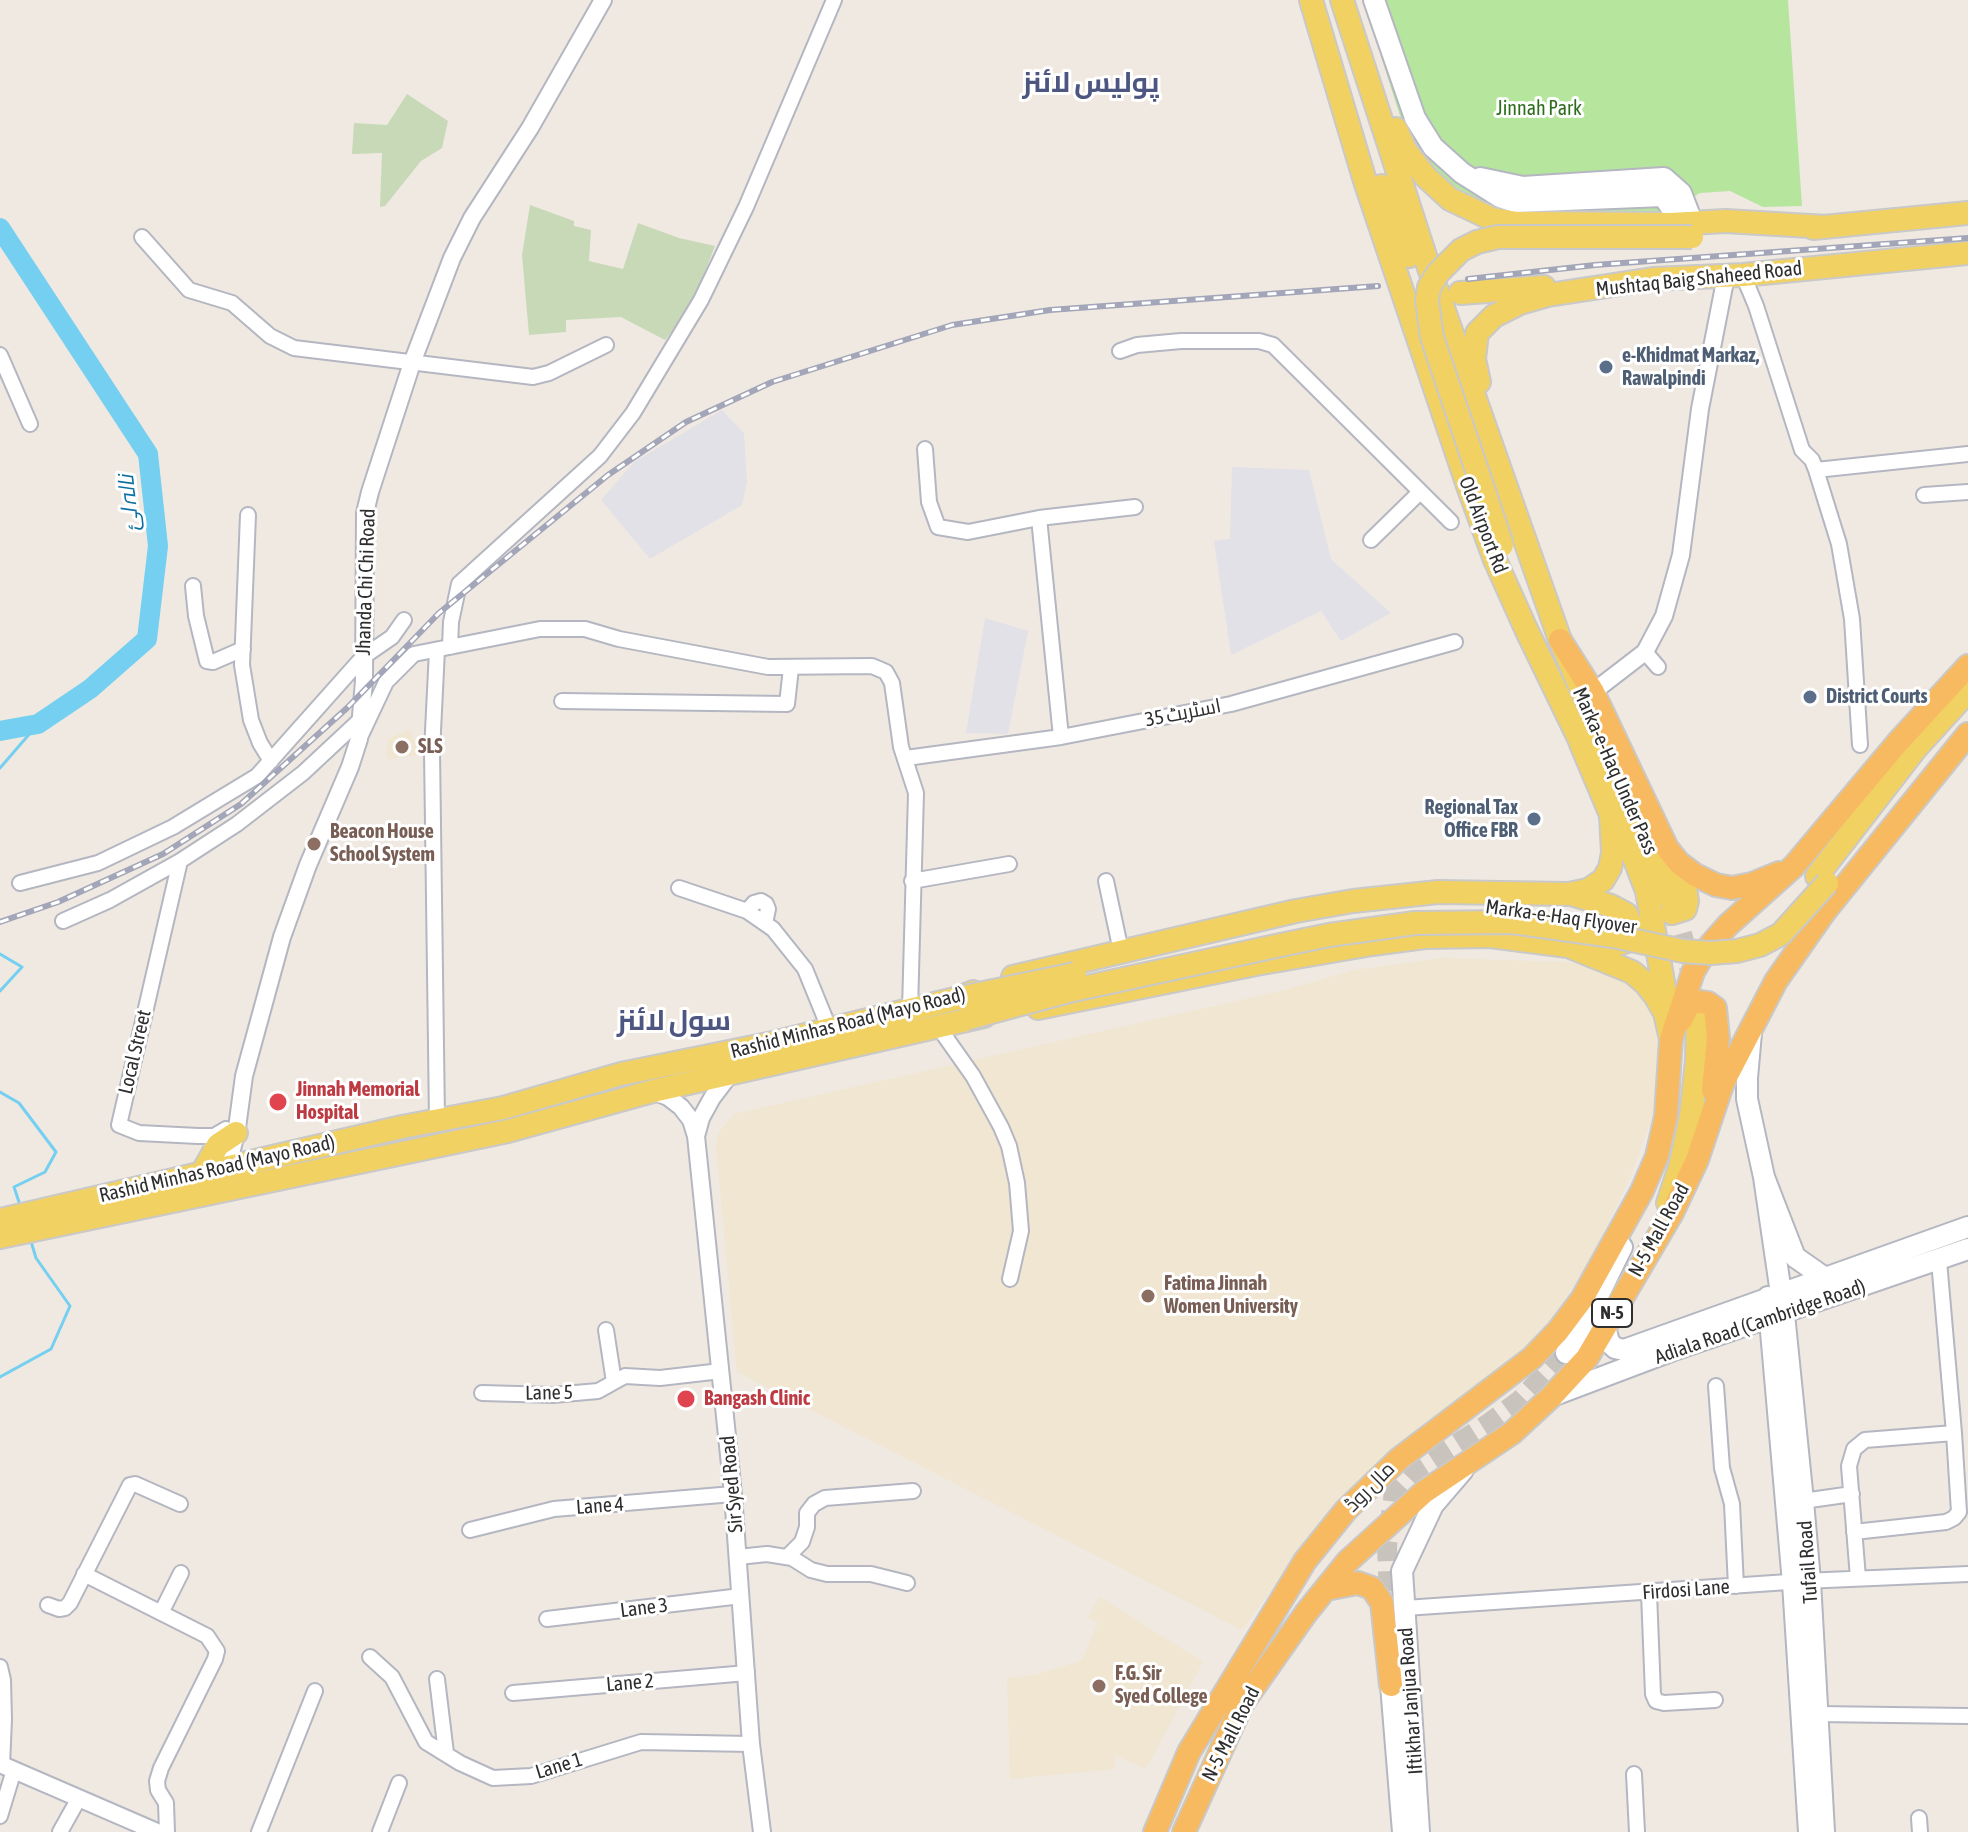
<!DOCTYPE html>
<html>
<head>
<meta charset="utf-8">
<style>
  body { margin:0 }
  canvas { display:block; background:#efe9e1 }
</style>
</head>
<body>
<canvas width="1968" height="1832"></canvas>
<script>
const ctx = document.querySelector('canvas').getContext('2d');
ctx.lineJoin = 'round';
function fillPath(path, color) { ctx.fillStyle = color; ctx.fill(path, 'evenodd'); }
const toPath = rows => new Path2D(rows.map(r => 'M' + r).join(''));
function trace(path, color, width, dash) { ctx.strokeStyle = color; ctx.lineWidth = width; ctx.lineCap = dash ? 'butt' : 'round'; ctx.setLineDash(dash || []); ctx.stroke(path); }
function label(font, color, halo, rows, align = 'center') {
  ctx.font = font + ' "Asap Condensed",Cairo,sans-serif'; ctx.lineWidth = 6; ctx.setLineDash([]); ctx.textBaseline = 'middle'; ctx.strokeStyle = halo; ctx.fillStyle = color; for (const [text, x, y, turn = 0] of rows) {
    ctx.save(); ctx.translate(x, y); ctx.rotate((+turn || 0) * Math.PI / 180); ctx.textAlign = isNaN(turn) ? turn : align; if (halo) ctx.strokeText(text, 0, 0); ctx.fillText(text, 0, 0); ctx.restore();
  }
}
const industrial = toPath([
  [722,410,744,433,747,482,742,505,650,559,601,500,634,462],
  [1232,467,1309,470,1331,559,1391,613,1341,641,1321,611,1231,655,1214,541,1230,539],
  [985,618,1028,631,1008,734,966,733]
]);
const education = toPath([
  [410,729,419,755,387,759,388,739],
  [1443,958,1566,962,1639,976,1656,1006,1658,1079,1652,1117,1633,1170,1596,1250,1549,1325,1505,1367,1408,1437,1354,1485,1306,1543,1242,1630,737,1372,716,1146,718,1133,734,1114,1285,990,1354,970],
  [1100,1597,1203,1662,1146,1769,1115,1755,1115,1769,1010,1779,1007,1678,1034,1675,1081,1661,1098,1623,1088,1617]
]);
const green = toPath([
  [1363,0,1788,0,1802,206,1763,207,1730,191,1700,193,1667,213,1499,214,1440,177,1408,141]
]);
const cemetery = toPath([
  [407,94,448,121,442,148,421,161,385,206,380,207,382,153,352,154,354,123,387,125],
  [530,205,574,221,574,226,591,230,589,261,623,269,638,223,679,238,715,246,691,307,665,340,621,317,566,320,566,332,529,335,522,255]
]);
const stream = toPath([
  [0,768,38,724],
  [0,954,22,967,0,991],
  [0,1092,19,1103,56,1152,45,1172,14,1187,21,1208],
  [0,1377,51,1349,70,1306,36,1258,30,1238]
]);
const river = toPath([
  [0,228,148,454,158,546,147,639,90,689,38,724,0,731]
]);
const secondaryTunnel = toPath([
  [1390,1621,1387,1546,1394,1492,1414,1471,1486,1425,1520,1400,1566,1353]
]);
const primaryTunnel = toPath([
  [1672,902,1691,970]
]);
const minor = toPath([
  [142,237,189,290,232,303,270,336,294,348,533,377,549,373,606,345],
  [1743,275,1756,306,1802,450,1812,460,1816,470,1839,544,1852,619,1860,745],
  [1120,351,1137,345,1181,341,1259,341,1273,345,1451,522],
  [0,355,30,424],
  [925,449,929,502,938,527,968,532,1039,518,1135,507],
  [1816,470,1968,454],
  [1924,495,1968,492],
  [248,515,242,665,251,720,260,743,271,761],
  [1039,518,1061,737],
  [1371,540,1420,492],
  [193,586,196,616,207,661,213,662,243,649],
  [450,647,451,622,459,584,600,456,633,413,701,300,746,207,834,0],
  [1645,652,1658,667],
  [562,701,787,704,791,668],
  [361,735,386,682,414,654,540,629,585,629,619,639,768,667,872,666,886,672,892,683,901,747,916,793,910,1009],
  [906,758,1061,737,1231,704,1455,642],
  [180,861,119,1125,139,1133,198,1136,214,1136,226,1129],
  [912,881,1009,864],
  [1106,881,1121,951],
  [20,883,98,863,173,827,257,776,363,657,392,637,404,620],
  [679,888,747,911],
  [63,921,110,900,180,861,237,824,303,773,362,718],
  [765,923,768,909,766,904,761,901,754,903,747,911,773,929,805,969,829,1028],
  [937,1025,973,1076,1001,1127,1009,1146,1017,1183,1021,1231,1010,1279],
  [437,1120,432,751,437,650],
  [1939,1261,1954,1433],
  [606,1330,614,1382],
  [1716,1386,1722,1468,1732,1504,1736,1586],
  [482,1393,553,1395,598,1391,625,1376,660,1378,721,1371],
  [1803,1501,1852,1494],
  [470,1530,554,1509,733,1494],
  [1854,1532,1946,1522,1954,1518,1959,1512,1954,1433,1865,1440,1854,1449,1849,1466,1858,1578],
  [738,1557,767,1554,792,1558,811,1570,827,1574,871,1574,907,1583],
  [787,1557,802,1542,807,1527,807,1513,814,1504,825,1498,913,1491],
  [84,1574,207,1636,217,1651,215,1659,161,1768,157,1781,158,1790,166,1803,167,1832],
  [1649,1593,1653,1694,1656,1701,1664,1703,1715,1700],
  [48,1605,59,1609,65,1608,70,1603,130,1485,135,1484,180,1504],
  [1405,1608,1803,1581,1968,1574],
  [161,1613,181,1573],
  [547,1619,741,1596],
  [370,1657,392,1677,426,1742,460,1763,493,1778,531,1776,641,1742,751,1744],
  [0,1667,3,1680,4,1719,2,1765],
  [437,1679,446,1753],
  [513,1693,747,1673],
  [1817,1714,1968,1716],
  [1634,1774,1637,1832],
  [0,1816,14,1770],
  [1919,1818,1920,1832],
  [60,1832,79,1798],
  [259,1832,315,1691],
  [380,1832,399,1783]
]);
const tertiary = toPath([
  [1593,692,1645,652,1664,616,1681,555,1700,409,1726,276],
  [653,1091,668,1097,681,1107,691,1120,696,1136,733,1494,751,1744,762,1832],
  [696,1136,701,1118,712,1098,731,1073],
  [223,1175,228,1167,237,1128,244,1076,282,937,308,865,350,767,359,739,364,681,365,513,370,492,412,363,452,258,472,218,530,128,603,0],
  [0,1764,157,1832]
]);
const secondary = toPath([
  [1374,0,1415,118,1433,147,1462,173,1500,197,1515,202,1663,196,1675,213,1670,224],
  [1480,178,1523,187,1664,178,1681,193,1691,219],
  [1751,1033,1747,1078,1747,1099,1764,1177,1795,1257,1825,1278],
  [1764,1177,1784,1314,1803,1501,1810,1581,1824,1832],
  [1768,1297,1793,1583,1809,1832],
  [1607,1322,1606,1331,1609,1342,1615,1348,1624,1350,1968,1227],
  [1566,1353,1593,1306,1622,1247],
  [1552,1396,1671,1351,1968,1249],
  [1391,1685,1403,1832],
  [1419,1832,1402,1571,1433,1505,1463,1470]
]);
const primary = toPath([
  [1311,0,1365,181,1469,489,1495,560,1526,629,1588,757],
  [1342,0,1429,268,1560,640,1672,902],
  [1396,129,1405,150,1425,176,1450,199,1492,219,1518,223,1670,224,1726,221,1826,227],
  [1382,186,1409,256],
  [1813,228,1968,213],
  [1460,293,1544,287],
  [1479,382,1474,359,1477,333,1494,316,1520,303,1548,295,1653,279,1743,275,1968,253],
  [1615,808,1647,891,1668,1010],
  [1669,853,1685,887,1687,901,1685,909,1672,913],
  [1817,876,1916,748,1968,691],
  [1571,894,1611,906,1626,914,1631,923,1631,934,1627,941,1611,946],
  [1013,977,1296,911,1353,901,1438,892,1569,894,1588,890,1603,880,1610,868,1613,853,1611,815,1581,744],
  [1038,1008,1256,964,1372,944,1425,937,1490,936,1568,946,1632,972,1645,983,1656,997,1665,1013,1671,1039],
  [202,1173,218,1145,236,1133],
  [1668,1203,1680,1167,1691,1116,1697,1061,1698,1008],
  [0,1220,402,1127,503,1108,621,1074,773,1043,955,999,973,992],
  [0,1237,508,1131,653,1091,984,1016]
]);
const trunk = toPath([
  [1560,640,1593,692,1667,848,1679,863,1695,875,1716,885,1732,888,1752,884,1779,873],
  [1681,1020,1689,1004,1694,1001,1708,1003,1715,1008,1718,1038,1713,1090],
  [1326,1589,1358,1583,1372,1588,1382,1603,1391,1685],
  [1155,1832,1189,1752,1305,1561,1346,1510,1399,1459,1532,1358,1558,1331,1582,1299,1642,1191,1657,1156,1666,1116,1671,1039,1693,972,1706,950,1728,925,1794,866,1899,741,1968,666],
  [1184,1832,1242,1704,1306,1613,1348,1561,1424,1492,1512,1433,1552,1396,1587,1358,1672,1213,1697,1160,1722,1085,1776,981,1825,911,1968,734]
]);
const rail = toPath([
  [1468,279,1595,265,1968,238],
  [0,922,58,902,163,854,241,804,347,708,439,613,608,475,686,422,772,382,952,325,1050,310,1378,286]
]);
const primaryBridge = toPath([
  [1502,545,1432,337,1427,301,1429,287,1438,273,1461,250,1477,242,1498,237,1692,237],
  [955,999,1075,974],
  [966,1019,1073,990,1276,946,1329,935,1415,923,1512,922,1613,936,1683,951,1711,953,1737,951,1760,945,1781,934,1827,883]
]);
const markers = [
  [1606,367,8,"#5c6f8a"],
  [1810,697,8,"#5c6f8a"],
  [402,747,8,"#8d6e63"],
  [1534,819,8,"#5c6f8a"],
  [314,844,8,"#8d6e63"],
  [278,1102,10,"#e0444e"],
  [1148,1296,8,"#8d6e63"],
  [686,1399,10,"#e0444e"],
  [1099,1686,8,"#8d6e63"]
];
const shields = [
  [1612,1313,40]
];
const shieldNames = [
  ["N-5",1612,1313]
];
const parkNames = [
  ["Jinnah Park",1539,109]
];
const streetNames = [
  ["Mushtaq Baig Shaheed Road",1699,279,-6],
  ["Old Airport Rd",1483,525,69],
  ["Jhanda Chi Chi Road",366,582,-88],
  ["اسٹریٹ 35",1183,713,-11],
  ["Marka-e-Haq Under Pass",1615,771,66],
  ["Marka-e-Haq Flyover",1561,917,8],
  ["Rashid Minhas Road (Mayo Road)",848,1023,-14],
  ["Local Street",135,1052,-77],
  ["Rashid Minhas Road (Mayo Road)",217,1169,-13],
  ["N-5 Mall Road",1659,1230,-61],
  ["Adiala Road (Cambridge Road)",1760,1322,-19],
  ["Lane 5",549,1393,-1],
  ["Sir Syed Road",732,1484,-95],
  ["مال روڈ",1370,1487,-45],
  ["Lane 4",600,1506,-4],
  ["Tufail Road",1808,1562,-94],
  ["Firdosi Lane",1686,1590,-4],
  ["Lane 3",644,1608,-7],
  ["Lane 2",630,1683,-5],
  ["Iftikhar Janjua Road",1411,1701,-94],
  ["N-5 Mall Road",1231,1734,-63],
  ["Lane 1",559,1766,-17]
];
const serviceNames = [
  ["e-Khidmat Markaz,",1622,356],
  ["Rawalpindi",1622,379],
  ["District Courts",1826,697],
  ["Regional Tax",1518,808,"right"],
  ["Office FBR",1518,831,"right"]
];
const educationNames = [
  ["SLS",418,747],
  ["Beacon House",330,832],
  ["School System",330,855],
  ["Fatima Jinnah",1164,1284],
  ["Women University",1164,1307],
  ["F.G. Sir",1115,1674],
  ["Syed College",1115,1697]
];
const healthNames = [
  ["Jinnah Memorial",296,1090],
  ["Hospital",296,1113],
  ["Bangash Clinic",704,1399]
];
const waterNames = [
  ["نالہ لئ",129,503,-96]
];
const districtNames = [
  ["پولیس لائنز",1091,83],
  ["سول لائنز",674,1021]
];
fillPath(industrial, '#e3e1e8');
fillPath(education, '#f0e6d1');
fillPath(green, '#b6e59e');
fillPath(cemetery, '#c8d9b8');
trace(stream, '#75cff0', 3);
trace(river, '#75cff0', 20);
trace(secondaryTunnel, '#c8c4bd', 20, [20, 10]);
trace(primaryTunnel, '#c8c4bd', 22, [22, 11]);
trace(minor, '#b4b7c1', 18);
trace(tertiary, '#b4b7c1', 20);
trace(secondary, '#b4b7c1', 24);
trace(primary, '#c9c9c9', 26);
trace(trunk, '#c9c9c9', 26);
trace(minor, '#fff', 14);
trace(tertiary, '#fff', 16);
trace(secondary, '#fff', 20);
trace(primary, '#f2d163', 22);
trace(trunk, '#f8ba60', 22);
trace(rail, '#a3a6b8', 6);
trace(rail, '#fff', 3, [9]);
trace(primaryBridge, '#c9c9c9', 26, []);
trace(primaryBridge, '#f2d163', 22);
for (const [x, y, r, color] of markers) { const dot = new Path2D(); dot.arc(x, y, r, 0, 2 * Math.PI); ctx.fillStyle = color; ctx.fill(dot); trace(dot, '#fff', 3); }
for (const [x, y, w] of shields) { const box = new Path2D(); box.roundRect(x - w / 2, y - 14, w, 28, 6); ctx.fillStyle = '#fff'; ctx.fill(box); trace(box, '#2e2e2e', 2); }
label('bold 18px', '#2e2e2e', null, shieldNames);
label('20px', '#2c6e1b', '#fff', parkNames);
label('20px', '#2e2e2e', '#fff', streetNames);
label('bold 20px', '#4e5e75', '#fff', serviceNames, 'left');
label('bold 20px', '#785e54', '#fff', educationNames, 'left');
label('bold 20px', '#be3a42', '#fff', healthNames, 'left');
label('italic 22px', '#0d6fa3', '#fff', waterNames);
label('bold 28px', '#4d5680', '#fff', districtNames);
</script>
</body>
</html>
